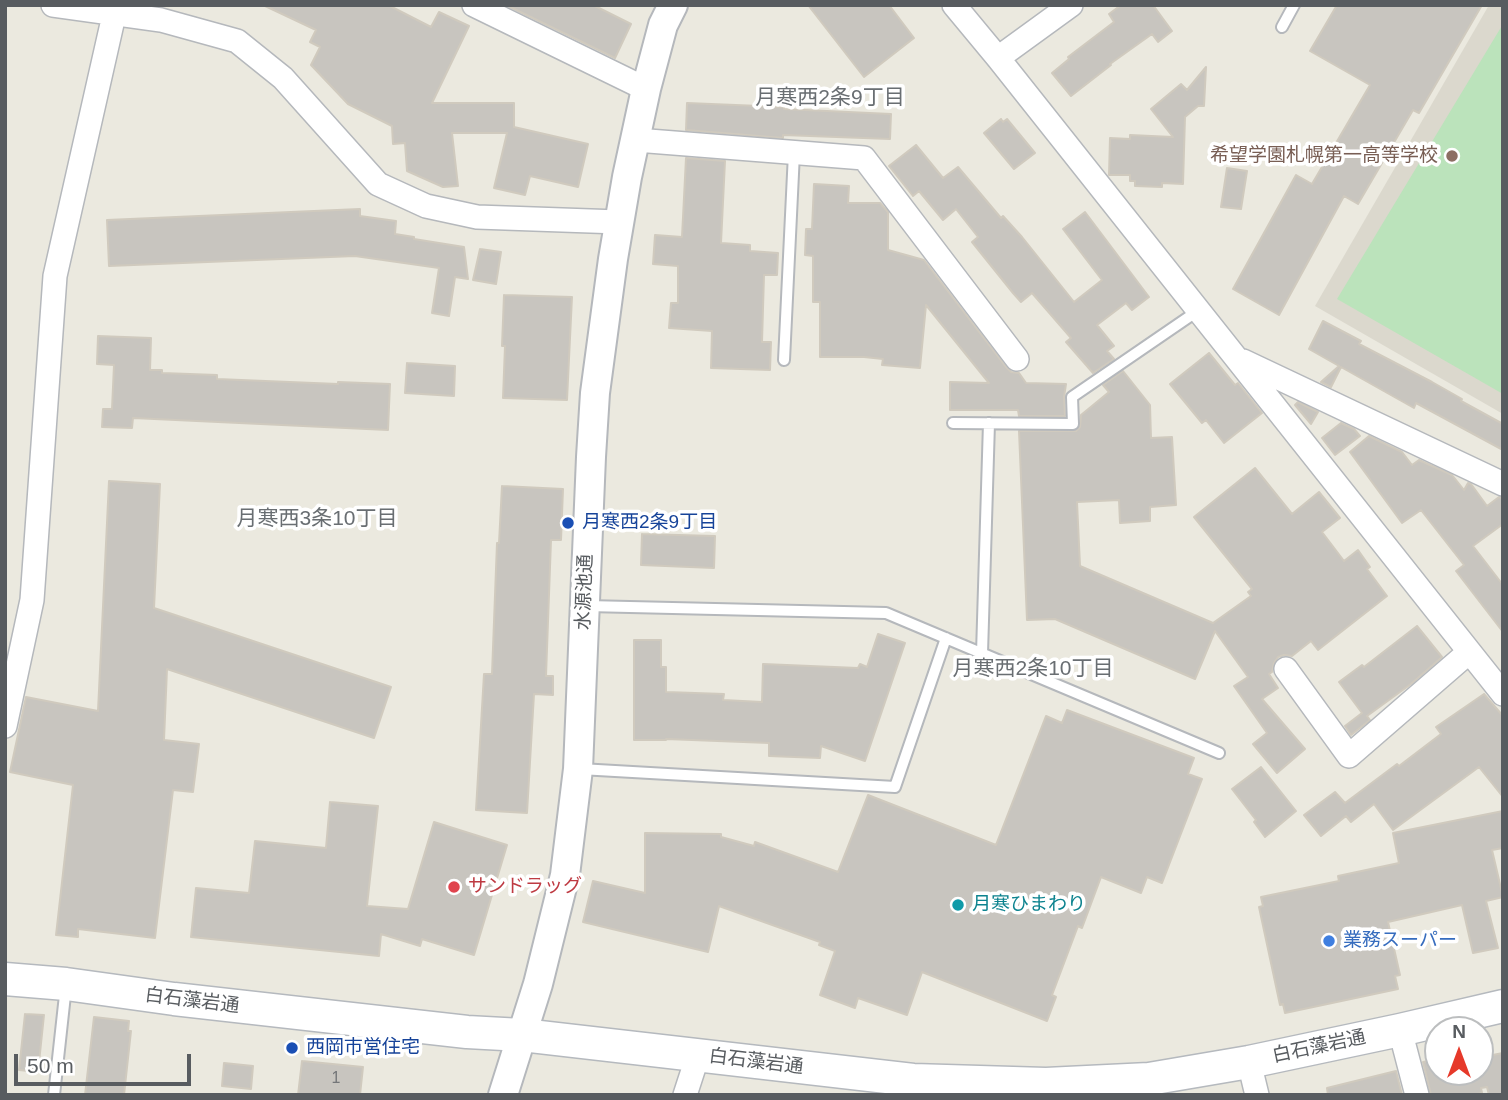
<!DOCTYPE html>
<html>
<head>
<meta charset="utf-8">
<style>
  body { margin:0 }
  #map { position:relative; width:1508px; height:1100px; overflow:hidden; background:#ebe9df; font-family:Arial,sans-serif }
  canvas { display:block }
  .frame { position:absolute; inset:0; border:7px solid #585c60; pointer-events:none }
  .north { position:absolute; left:1424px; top:1016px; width:70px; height:70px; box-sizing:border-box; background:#fff; border:2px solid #bcbebf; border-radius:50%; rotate:0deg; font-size:19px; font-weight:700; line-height:28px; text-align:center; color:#585c60 }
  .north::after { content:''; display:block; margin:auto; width:24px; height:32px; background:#e6392a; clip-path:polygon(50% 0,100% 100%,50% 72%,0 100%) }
  .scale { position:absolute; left:14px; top:1054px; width:177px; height:32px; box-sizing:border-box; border:4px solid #585c60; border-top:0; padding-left:9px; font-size:21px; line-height:24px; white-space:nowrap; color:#585c60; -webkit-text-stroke:5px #fff; paint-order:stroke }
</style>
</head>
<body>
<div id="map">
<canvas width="1508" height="1100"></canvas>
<div class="frame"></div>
<div class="north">N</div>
<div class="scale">50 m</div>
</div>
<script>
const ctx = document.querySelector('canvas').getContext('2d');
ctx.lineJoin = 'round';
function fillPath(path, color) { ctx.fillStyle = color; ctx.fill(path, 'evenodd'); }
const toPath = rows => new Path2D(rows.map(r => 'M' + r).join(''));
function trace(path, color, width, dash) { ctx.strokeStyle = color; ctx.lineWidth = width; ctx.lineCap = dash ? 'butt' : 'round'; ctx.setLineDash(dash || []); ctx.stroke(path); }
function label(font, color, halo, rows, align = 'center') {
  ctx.font = font + ' Arial,"Noto Sans JP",sans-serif'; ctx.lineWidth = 7; ctx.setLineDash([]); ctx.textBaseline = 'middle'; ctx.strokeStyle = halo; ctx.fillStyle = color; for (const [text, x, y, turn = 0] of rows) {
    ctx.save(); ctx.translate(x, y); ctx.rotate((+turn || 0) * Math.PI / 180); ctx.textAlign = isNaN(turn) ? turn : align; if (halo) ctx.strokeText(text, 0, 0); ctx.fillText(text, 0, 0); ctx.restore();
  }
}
const education = toPath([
  [1489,5,1503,5,1503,414,1315,306]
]);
const green = toPath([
  [1503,24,1503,394,1337,299]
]);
const building = toPath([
  [263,5,388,5,431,27,439,12,469,26,432,103,514,103,514,127,588,144,578,187,530,176,525,195,494,188,507,133,452,133,458,186,443,187,407,171,405,143,393,144,392,126,348,104,311,65,320,47,310,42,316,30,263,5],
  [506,5,593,5,631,24,615,58,506,5],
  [808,5,889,5,914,38,864,77,808,5],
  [1121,5,1153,5,1172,31,1158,42,1152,34,1110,64,1111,65,1071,96,1052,73,1069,59,1068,57,1114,22,1109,14,1121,5],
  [1337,5,1482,5,1419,113,1413,110,1358,204,1344,196,1279,315,1233,289,1296,175,1312,184,1370,85,1310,51,1337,5],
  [1206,67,1204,106,1198,106,1185,117,1183,184,1162,183,1162,187,1135,186,1135,181,1130,181,1130,175,1109,175,1110,138,1130,139,1130,135,1173,137,1151,109,1181,84,1187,90,1206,67],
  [687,103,784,107,784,109,891,114,890,139,783,135,783,138,686,130,687,103],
  [1001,119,1003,122,1007,119,1035,153,1014,169,984,133,1001,119],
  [916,145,943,178,958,167,1001,218,1003,216,1022,237,1074,302,1102,280,1063,229,1085,212,1149,297,1132,310,1126,303,1097,325,1114,346,1107,351,1114,359,1093,373,1066,342,1071,338,1032,293,1021,302,1013,293,972,242,978,237,956,209,943,220,919,191,913,196,889,166,916,145],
  [686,158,725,161,721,243,750,245,750,251,778,253,777,275,764,275,762,342,771,342,770,370,711,368,712,331,669,328,671,303,678,303,678,266,653,264,655,235,682,237,686,158],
  [1227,168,1247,171,1241,209,1221,207,1227,168],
  [814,184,849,186,848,203,880,203,888,212,888,250,924,260,1006,367,1011,372,1019,373,1026,383,1066,384,1064,397,1065,416,1019,416,1018,410,950,410,950,382,989,383,926,305,920,368,882,365,883,359,864,357,820,357,820,302,813,302,813,256,805,255,806,229,812,229,814,184],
  [360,209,360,216,396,221,395,234,414,237,414,239,464,247,468,279,455,277,449,316,432,313,439,268,355,256,109,266,107,220,360,209],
  [480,249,501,252,496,284,473,280,480,249],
  [504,295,572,297,567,400,503,398,505,346,502,346,504,295],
  [1323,321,1361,341,1359,344,1432,382,1462,399,1461,401,1503,424,1503,450,1416,403,1414,408,1341,367,1331,387,1321,382,1339,366,1309,349,1323,321],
  [98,336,151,338,150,370,162,370,162,373,217,375,217,379,338,384,338,382,390,384,388,430,133,418,132,428,102,427,103,409,112,409,114,365,97,364,98,336],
  [1209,353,1235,385,1238,383,1262,413,1224,443,1206,420,1202,423,1170,384,1209,353],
  [407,363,455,366,454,396,405,393,407,363],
  [1123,371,1150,405,1151,438,1172,437,1176,505,1150,507,1150,521,1120,523,1119,500,1077,502,1080,566,1213,623,1251,596,1248,592,1252,589,1194,517,1255,468,1292,514,1319,492,1340,518,1322,532,1344,561,1358,550,1370,567,1367,569,1387,596,1318,650,1311,641,1292,656,1284,655,1278,657,1274,663,1272,672,1269,674,1278,688,1262,699,1305,749,1277,773,1253,744,1267,733,1234,686,1248,677,1215,631,1195,679,1055,619,1027,620,1019,431,1076,431,1080,427,1081,415,1109,392,1103,385,1123,371],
  [1298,402,1318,412,1311,424,1295,405,1298,402],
  [1341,423,1354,429,1360,436,1335,455,1322,438,1341,423],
  [1369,436,1402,452,1412,465,1419,460,1452,475,1464,490,1468,483,1471,484,1487,506,1499,497,1503,498,1503,524,1473,546,1503,585,1503,632,1456,571,1464,565,1421,510,1402,523,1350,452,1369,436],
  [109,481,160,484,154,608,391,687,374,738,167,669,164,740,199,744,193,792,173,790,155,938,78,929,78,937,56,935,73,785,10,772,26,697,98,711,109,481],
  [502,486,563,489,561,540,551,540,546,676,553,676,553,695,534,694,527,813,476,810,484,674,492,674,497,543,499,543,502,486],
  [642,534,715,536,714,568,641,565,642,534],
  [1417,626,1442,657,1411,684,1367,716,1370,720,1351,735,1345,726,1362,713,1339,682,1362,665,1364,667,1417,626],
  [878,634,905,643,865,761,821,746,820,758,769,756,769,743,666,739,666,740,634,740,634,640,661,640,661,667,666,667,666,692,724,694,723,700,762,702,763,664,858,668,860,664,867,667,878,634],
  [1484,694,1503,716,1503,797,1479,767,1393,830,1374,804,1351,822,1346,816,1321,836,1304,815,1335,792,1345,803,1397,764,1399,766,1441,734,1436,727,1484,694],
  [1067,710,1194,758,1188,774,1202,779,1162,883,1147,877,1141,893,1101,877,1082,928,1078,926,1052,995,1056,997,1047,1021,922,972,907,1015,858,998,855,1008,820,995,835,951,819,945,820,942,719,906,708,952,583,922,593,881,645,893,645,833,721,834,721,837,754,846,755,842,838,872,868,795,996,845,1046,716,1062,723,1067,710],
  [1261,767,1296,811,1265,837,1254,822,1256,820,1232,789,1261,767],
  [330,802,378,806,367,906,408,909,434,822,507,845,474,955,422,939,420,946,381,934,379,956,191,937,196,888,249,893,255,841,326,848,330,802],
  [1503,811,1503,848,1492,850,1503,897,1486,901,1498,948,1473,953,1462,905,1388,922,1400,975,1395,976,1398,989,1285,1013,1283,1004,1280,1005,1259,907,1263,906,1261,897,1339,881,1338,876,1399,863,1393,833,1503,811],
  [25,1014,44,1015,38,1072,19,1070,25,1014],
  [94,1017,129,1021,128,1031,131,1031,124,1095,85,1095,94,1017],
  [1503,1053,1503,1095,1489,1095,1487,1087,1481,1088,1482,1093,1472,1095,1431,1095,1423,1062,1438,1059,1438,1072,1485,1072,1482,1057,1503,1053],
  [302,1061,363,1067,360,1095,298,1095,302,1061],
  [224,1063,253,1066,251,1089,222,1086,224,1063],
  [1396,1071,1402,1095,1328,1095,1327,1088,1396,1071]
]);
const service = toPath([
  [1282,27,1294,5],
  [784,360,794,153],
  [953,423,1073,424,1072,397,1199,310],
  [587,606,886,613,1219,753],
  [982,653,989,423],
  [580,769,895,787,946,638],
  [54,1095,66,986]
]);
const minor = toPath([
  [53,5,161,20,237,41,283,78,378,184,426,206,477,217,619,222],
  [474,5,646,89],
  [954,5,998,58,1503,694],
  [998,58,1071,5],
  [636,140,864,158,1017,359],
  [1243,361,1503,484],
  [1286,669,1349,756,1469,652],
  [5,726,32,600,55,276,114,15],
  [1400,1030,1417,1095],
  [1249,1062,1257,1095],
  [685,1095,698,1055]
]);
const tertiary = toPath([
  [503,1095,538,984,565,875,578,769,591,457,595,393,613,259,627,177,646,89,663,25,673,5]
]);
const secondary = toPath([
  [5,979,66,984,174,999,467,1032,522,1035,913,1080,1046,1084,1149,1079,1249,1062,1400,1030,1503,1006]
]);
const markers = [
  [1452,156,7,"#8d6e63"],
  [568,523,7,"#1a4fb4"],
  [454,887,7,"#e0444e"],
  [958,905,7,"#0f9aa8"],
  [1329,941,7,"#3f7fe0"],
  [292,1048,7,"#1a4fb4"]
];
const numberNames = [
  ["1",336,1079]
];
const educationNames = [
  ["希望学園札幌第一高等学校",1438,156]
];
const transitNames = [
  ["月寒西2条9丁目",582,523],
  ["西岡市営住宅",306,1048]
];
const streetNames = [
  ["水源池通",585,592,-88],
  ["白石藻岩通",192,1001,7],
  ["白石藻岩通",1319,1047,-12],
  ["白石藻岩通",756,1062,7]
];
const healthNames = [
  ["サンドラッグ",468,887]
];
const cultureNames = [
  ["月寒ひまわり",972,905]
];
const shopNames = [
  ["業務スーパー",1343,941]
];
const neighbourhoodNames = [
  ["月寒西2条9丁目",830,98],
  ["月寒西3条10丁目",317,519],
  ["月寒西2条10丁目",1033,669]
];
fillPath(education, '#dbd8cd');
fillPath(green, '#bbe3bb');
fillPath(building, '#c8c5bf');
trace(building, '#d0cabe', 2);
trace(service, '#b5b8bc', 14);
trace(minor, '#b5b8bc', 26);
trace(tertiary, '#b5b8bc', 32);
trace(secondary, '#b5b9be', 35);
trace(service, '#fff', 10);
trace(minor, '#fff', 23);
trace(tertiary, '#fff', 28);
trace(secondary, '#fff', 32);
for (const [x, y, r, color] of markers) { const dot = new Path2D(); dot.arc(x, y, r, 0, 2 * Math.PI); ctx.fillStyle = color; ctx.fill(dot); trace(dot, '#fff', 2.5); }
label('16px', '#747678', null, numberNames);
label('19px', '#785e54', '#fff', educationNames, 'right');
label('19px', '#164399', '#fff', transitNames, 'left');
label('19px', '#585c60', '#fff', streetNames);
label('19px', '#be3a42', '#fff', healthNames, 'left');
label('19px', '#0d838f', '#fff', cultureNames, 'left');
label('19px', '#366cbe', '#fff', shopNames, 'left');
label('21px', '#696e72', '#fff', neighbourhoodNames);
</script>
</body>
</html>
